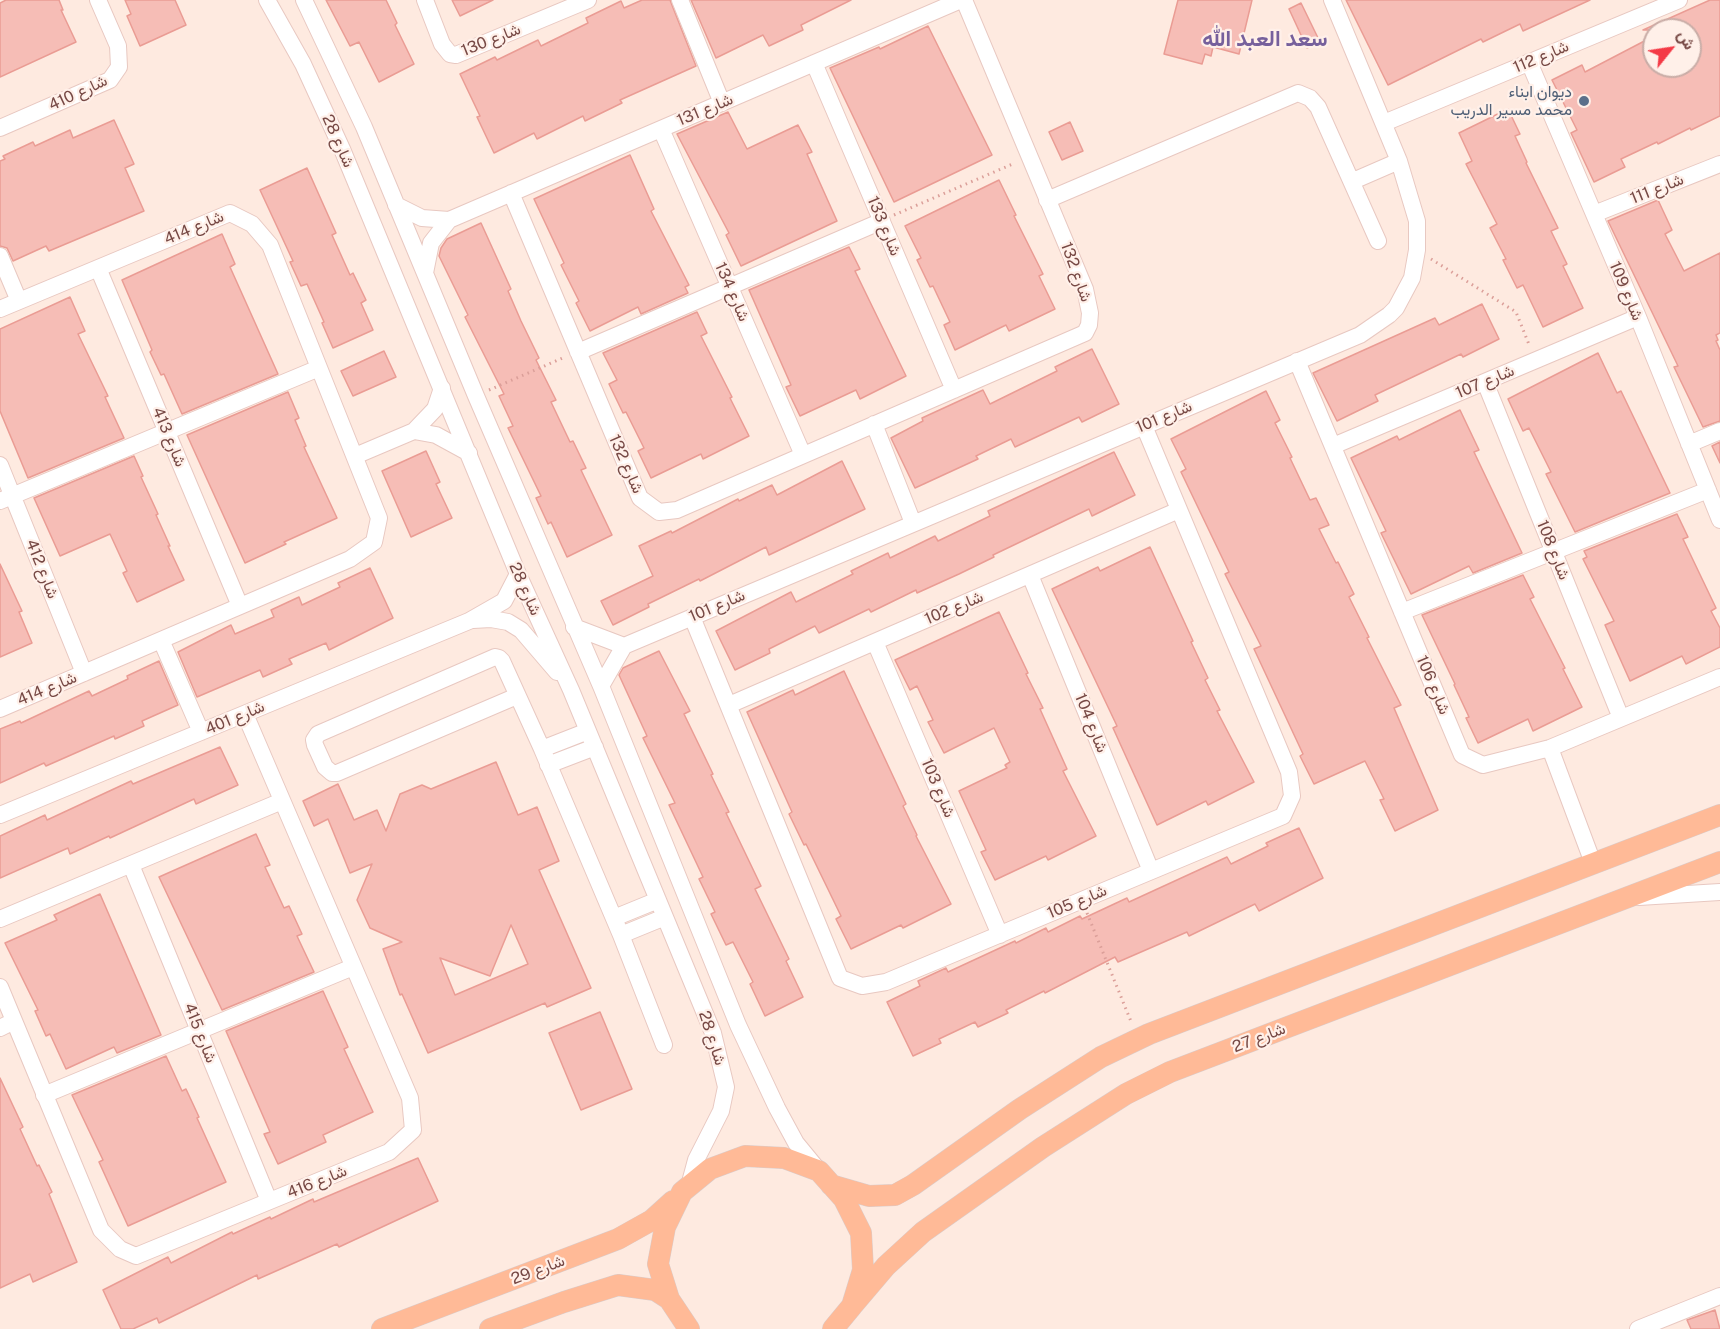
<!DOCTYPE html>
<html>
<head>
<meta charset="utf-8">
<style>
  body { margin:0 }
  #map { position:relative; width:1720px; height:1329px; overflow:hidden; background:#feeae0; font-family:"Public Sans",Vazirmatn,sans-serif }
  canvas { display:block }
  .north { position:absolute; left:1642px; top:18px; width:60px; height:60px; box-sizing:border-box; background:#fff0e9; border:2px solid #c9ada7; border-radius:50%; rotate:60deg; font-size:16px; font-weight:700; line-height:24px; text-align:center; color:#774945 }
  .north::after { content:''; display:block; margin:auto; width:21px; height:27px; background:#f43a46; clip-path:polygon(50% 0,100% 100%,50% 72%,0 100%) }
</style>
</head>
<body>
<div id="map">
<canvas width="1720" height="1329"></canvas>
<div class="north">ش</div>
</div>
<script>
const ctx = document.querySelector('canvas').getContext('2d');
ctx.lineJoin = 'round';
function fillPath(path, color) { ctx.fillStyle = color; ctx.fill(path, 'evenodd'); }
const toPath = rows => new Path2D(rows.map(r => 'M' + r).join(''));
function trace(path, color, width, dash) { ctx.strokeStyle = color; ctx.lineWidth = width; ctx.lineCap = dash ? 'butt' : 'round'; ctx.setLineDash(dash || []); ctx.stroke(path); }
function label(font, color, halo, rows, align = 'center') {
  ctx.font = font + ' "Public Sans",Vazirmatn,sans-serif'; ctx.lineWidth = 4.5; ctx.setLineDash([]); ctx.textBaseline = 'middle'; ctx.strokeStyle = halo; ctx.fillStyle = color; for (const [text, x, y, turn = 0] of rows) {
    ctx.save(); ctx.translate(x, y); ctx.rotate((+turn || 0) * Math.PI / 180); ctx.textAlign = isNaN(turn) ? turn : align; if (halo) ctx.strokeText(text, 0, 0); ctx.fillText(text, 0, 0); ctx.restore();
  }
}
const building = toPath([
  [6,0,59,0,63,10,61,10,76,42,0,77,0,3,6,0],
  [125,0,175,0,186,25,140,46,127,16,131,14,125,0],
  [326,0,386,0,397,23,395,25,414,64,379,82,359,42,350,46,326,0],
  [452,0,493,0,460,16,452,0],
  [642,0,670,0,696,66,620,100,622,103,585,121,583,116,537,139,534,133,494,153,477,117,480,116,460,74,495,57,497,60,538,40,541,46,588,23,586,18,621,1,624,8,642,0],
  [691,0,851,0,801,25,803,30,769,46,763,35,716,58,691,0],
  [1178,0,1252,0,1239,54,1213,47,1211,56,1205,54,1202,64,1164,54,1178,0],
  [1346,0,1590,0,1523,31,1520,24,1483,42,1481,39,1388,85,1346,0],
  [1710,0,1720,0,1720,116,1691,130,1690,128,1658,144,1657,142,1621,159,1625,167,1594,182,1571,133,1577,130,1552,80,1582,65,1585,72,1654,36,1654,66,1690,66,1690,30,1643,30,1710,0],
  [1301,3,1320,42,1307,48,1289,9,1301,3],
  [928,26,992,155,894,202,830,68,879,47,880,49,928,26],
  [1508,109,1520,134,1515,136,1527,162,1526,163,1558,228,1551,231,1567,264,1563,266,1583,308,1543,327,1523,285,1517,288,1503,260,1506,259,1490,228,1497,224,1466,164,1472,161,1459,133,1508,109],
  [728,112,747,149,798,125,812,152,807,154,837,221,741,266,726,235,729,233,677,134,728,112],
  [114,120,134,164,125,168,144,211,49,251,46,246,13,261,7,248,0,246,0,161,5,159,3,156,33,142,35,146,70,130,73,138,114,120],
  [1070,122,1083,151,1062,160,1049,132,1070,122],
  [630,155,654,209,651,211,689,285,685,287,688,293,641,314,638,307,590,331,576,303,579,301,561,265,564,263,534,199,630,155],
  [307,168,336,233,332,235,350,275,353,273,366,300,361,303,373,330,333,348,322,323,324,322,307,284,301,286,290,262,293,261,260,190,307,168],
  [999,180,1016,215,1014,216,1043,274,1039,276,1055,309,1009,331,1006,325,955,350,944,325,950,322,933,286,930,287,917,260,921,258,905,226,999,180],
  [1658,200,1672,230,1665,234,1684,271,1720,253,1720,333,1716,335,1718,340,1716,341,1720,350,1720,421,1703,427,1674,367,1678,366,1608,221,1658,200],
  [481,223,511,289,508,291,521,321,539,358,536,360,556,400,551,402,570,442,573,441,586,468,581,470,612,535,567,557,551,522,548,524,536,498,541,496,508,428,513,426,499,396,504,394,465,317,468,315,439,256,441,248,447,239,481,223],
  [222,234,235,264,230,267,278,374,182,414,164,374,161,375,150,352,152,350,122,280,222,234],
  [849,247,860,269,855,271,906,376,860,399,856,390,800,416,786,387,791,385,749,290,849,247],
  [70,297,85,331,78,334,108,396,105,397,124,438,28,478,0,411,0,329,70,297],
  [1482,304,1499,339,1463,357,1461,354,1375,395,1378,401,1337,421,1313,373,1435,318,1439,325,1482,304],
  [697,312,707,333,701,336,732,397,730,398,749,436,703,459,701,454,651,478,638,451,644,448,626,412,623,413,609,384,617,380,603,353,697,312],
  [1092,349,1119,404,1082,422,1079,417,1015,447,1011,439,976,456,978,459,915,488,891,438,923,421,922,418,983,390,990,404,1057,371,1055,367,1092,349],
  [384,351,396,377,353,396,341,371,384,351],
  [1598,353,1617,393,1621,391,1670,493,1575,532,1546,474,1551,472,1529,428,1523,431,1508,399,1598,353],
  [1266,391,1280,420,1275,423,1292,457,1290,458,1310,500,1316,498,1329,525,1319,529,1336,563,1338,562,1354,594,1349,597,1369,637,1367,638,1401,705,1394,708,1438,810,1395,831,1380,800,1384,799,1365,761,1314,784,1300,756,1303,754,1254,649,1261,646,1225,574,1229,572,1181,472,1186,469,1171,439,1266,391],
  [288,392,299,418,295,420,306,446,304,447,337,518,284,542,286,544,245,563,187,435,288,392],
  [1460,410,1479,450,1474,452,1522,553,1473,573,1469,566,1411,594,1381,533,1386,531,1351,458,1397,436,1399,440,1460,410],
  [1720,442,1720,463,1712,446,1720,442],
  [426,451,440,482,436,484,452,518,411,537,382,471,426,451],
  [1114,452,1135,495,1092,516,1089,509,993,555,994,557,959,574,917,593,916,590,871,612,869,609,819,633,815,626,769,649,770,653,735,670,716,631,791,592,796,602,853,574,851,571,888,553,890,558,935,536,938,541,990,516,988,511,1114,452],
  [134,456,143,476,141,477,158,514,156,515,170,546,168,546,184,580,137,602,123,573,127,571,110,534,60,556,34,498,134,456],
  [842,461,865,509,769,555,766,547,700,581,699,579,648,604,649,607,613,625,601,601,653,576,639,546,671,531,672,533,738,499,739,501,772,485,777,495,842,461],
  [1677,514,1688,537,1683,539,1716,608,1711,611,1720,628,1720,647,1686,664,1682,656,1630,681,1605,625,1614,621,1583,559,1587,557,1584,551,1677,514],
  [1150,547,1193,641,1191,642,1208,678,1205,680,1220,710,1217,711,1254,782,1208,805,1206,801,1157,825,1113,728,1117,726,1052,589,1098,567,1100,571,1150,547],
  [0,564,22,611,19,612,32,643,0,657,0,564],
  [370,568,393,618,329,650,326,643,289,659,292,664,263,677,260,670,197,697,178,652,231,625,235,634,274,617,271,610,299,597,302,605,340,587,338,583,370,568],
  [1523,575,1534,597,1530,599,1565,668,1563,669,1582,707,1533,731,1528,719,1478,743,1466,718,1469,717,1454,685,1455,684,1422,615,1523,575],
  [999,612,1028,673,1026,674,1043,708,1040,709,1067,769,1063,771,1096,836,1048,860,1046,856,995,880,981,852,986,850,959,791,1007,768,1005,765,1010,762,994,728,944,753,928,722,933,720,917,686,910,690,895,660,999,612],
  [659,651,690,711,684,714,713,774,711,775,729,812,726,813,761,886,755,889,789,959,786,961,803,997,765,1016,750,984,753,982,733,942,726,945,711,914,715,912,699,879,703,877,669,805,675,803,643,738,647,736,619,675,623,668,659,651],
  [159,661,178,705,142,721,144,726,115,739,114,736,46,766,44,763,0,783,0,729,20,721,21,723,89,691,92,696,128,679,127,676,159,661],
  [844,671,906,804,903,806,917,835,916,836,951,904,903,928,901,925,851,949,836,919,841,916,806,844,804,845,789,814,792,812,747,712,793,690,795,695,844,671],
  [220,747,238,785,196,804,194,799,110,838,109,836,70,854,68,848,0,878,0,836,45,815,47,820,131,781,133,784,220,747],
  [496,762,518,815,537,807,559,861,539,870,591,988,547,1007,545,1003,428,1053,402,994,400,995,383,949,402,942,370,928,357,900,372,864,350,873,328,819,314,826,303,801,338,784,354,820,377,810,386,831,400,794,422,785,431,789,496,762],
  [511,925,528,964,455,995,440,958,490,976,511,925],
  [1299,828,1323,878,1259,911,1255,904,1189,936,1187,932,1118,962,1115,957,1045,993,1044,991,1006,1010,1008,1013,978,1027,975,1022,939,1039,941,1043,913,1056,887,1002,920,986,918,981,946,968,948,972,1015,941,1016,943,1046,928,1048,932,1080,916,1082,919,1127,898,1129,902,1227,857,1231,864,1268,846,1266,843,1299,828],
  [256,834,270,865,265,867,284,908,289,906,302,934,297,936,314,972,222,1010,159,877,256,834],
  [100,894,161,1035,117,1053,114,1047,66,1069,50,1034,46,1036,35,1011,38,1010,5,943,57,920,54,915,100,894],
  [323,991,348,1047,344,1049,373,1112,323,1135,326,1142,278,1164,264,1134,270,1132,226,1031,323,991],
  [600,1012,632,1089,581,1110,549,1033,600,1012],
  [166,1056,182,1091,186,1089,199,1117,197,1118,226,1182,128,1226,99,1162,103,1160,72,1095,166,1056],
  [0,1078,23,1127,20,1129,37,1166,39,1165,52,1192,49,1194,77,1262,33,1282,30,1274,0,1288,0,1078],
  [418,1158,438,1201,339,1247,337,1244,258,1279,257,1275,159,1323,157,1318,133,1329,121,1329,103,1290,168,1257,171,1263,232,1232,233,1234,270,1217,271,1219,313,1199,314,1202,418,1158],
  [1715,1310,1720,1329,1691,1329,1687,1320,1715,1310]
]);
const path = toPath([
  [894,215,1015,163],
  [1431,259,1516,312,1530,347],
  [489,390,565,357],
  [1087,913,1132,1024]
]);
const minor = toPath([
  [267,0,303,64,342,149,518,574,571,690,713,1033,726,1087,721,1111,696,1160,689,1186],
  [304,0,364,127,476,396,601,686,738,1025,777,1108,796,1143,819,1171],
  [425,0,442,44,450,54,456,55,588,0],
  [680,0,722,103],
  [1529,62,1638,317,1720,520],
  [814,63,954,390],
  [1384,123,1679,0],
  [0,128,110,80,119,67,118,46,98,0],
  [661,129,803,455],
  [1353,181,1399,161],
  [511,193,640,498,659,512,677,510,1085,333,1089,325,1090,313,1085,289,964,0],
  [1047,200,1298,93,1310,98,1318,107,1378,241],
  [396,205,422,218,449,220,961,0],
  [1594,214,1720,164],
  [0,256,19,301],
  [98,268,240,606],
  [425,273,431,243,449,220],
  [0,309,230,213,252,224,270,245,379,518,374,542,350,559,0,709],
  [578,352,882,221],
  [1297,361,1462,755,1483,765,1550,748,1720,677],
  [1485,382,1621,718],
  [874,424,913,523],
  [414,431,436,435,469,453],
  [1689,444,1720,431],
  [1333,446,1638,317],
  [355,456,414,431,435,409,442,388],
  [0,465,84,673],
  [0,501,319,368],
  [1030,575,1151,871],
  [1402,612,1708,490],
  [692,617,840,978,862,986,886,982,1283,816,1292,796,1289,772,1144,426],
  [473,620,491,619,508,622,521,630,557,672],
  [574,627,624,646],
  [161,640,201,732],
  [875,642,1000,935],
  [601,686,624,646,1360,335,1389,315,1396,308,1412,278,1417,250,1417,221,1399,161,1332,0],
  [517,696,337,773,332,773,325,767,315,745,314,740,318,734,495,657,499,658,502,661,542,749,621,935,664,1045],
  [729,705,1179,510],
  [1550,748,1593,863],
  [542,749,588,731],
  [548,765,595,747],
  [0,815,469,621,504,601,518,574],
  [131,865,269,1201],
  [1639,897,1720,892],
  [614,918,658,900],
  [0,919,282,801],
  [621,935,665,917],
  [0,987,101,1230,120,1249,136,1256,389,1152,413,1130,410,1098,245,714],
  [0,1028,14,1021],
  [44,1095,353,967],
  [1638,1329,1720,1296]
]);
const major = toPath([
  [831,1185,869,1196,895,1195,913,1185,1020,1109,1101,1057,1149,1034,1720,815],
  [852,1306,886,1266,923,1232,1043,1147,1126,1094,1170,1072,1720,862],
  [382,1329,618,1239,652,1220,673,1201],
  [490,1329,564,1302,618,1285,655,1290,669,1299],
  [689,1329,669,1299,658,1264,665,1227,682,1192,710,1169,745,1156,784,1158,819,1171,844,1199,861,1233,863,1270,852,1306,833,1329]
]);
const markers = [
  [1584,101,6,"#5c6f8a"]
];
const streetNames = [
  ["شارع 130",491,40,-22],
  ["شارع 112",1541,57,-23],
  ["شارع 410",78,93,-25],
  ["شارع 131",705,110,-23],
  ["شارع 28",338,141,66],
  ["شارع 111",1657,189,-22],
  ["شارع 133",884,226,67],
  ["شارع 414",194,228,-23],
  ["شارع 132",1076,272,70],
  ["شارع 109",1626,291,67],
  ["شارع 134",732,292,66],
  ["شارع 107",1485,382,-23],
  ["شارع 101",1164,417,-23],
  ["شارع 413",169,437,67],
  ["شارع 132",626,464,66],
  ["شارع 108",1553,550,68],
  ["شارع 412",42,569,68],
  ["شارع 28",525,589,66],
  ["شارع 101",717,606,-23],
  ["شارع 102",954,608,-23],
  ["شارع 106",1433,685,67],
  ["شارع 414",47,689,-23],
  ["شارع 401",235,718,-23],
  ["شارع 104",1091,723,68],
  ["شارع 103",938,788,67],
  ["شارع 105",1077,902,-23],
  ["شارع 415",200,1033,68],
  ["شارع 28",712,1038,72],
  ["شارع 27",1259,1038,-21],
  ["شارع 416",317,1182,-22],
  ["شارع 29",538,1270,-21]
];
const serviceNames = [
  ["ديوان ابناء",1572,92],
  ["محمد مسير الدريب",1572,110]
];
const districtNames = [
  ["سعد العبد الله",1265,39]
];
fillPath(building, '#f6bdb6');
trace(building, '#ea9c94', 1.5);
trace(minor, '#e8c8c1', 18);
trace(major, '#d9cccb', 22);
trace(path, '#db9f99', 3, [1.5, 4.5]);
trace(minor, '#fff', 16);
trace(major, '#ffba97', 21);
for (const [x, y, r, color] of markers) { const dot = new Path2D(); dot.arc(x, y, r, 0, 2 * Math.PI); ctx.fillStyle = color; ctx.fill(dot); trace(dot, '#fff0e9', 2); }
label('16px', '#774945', '#fff0e9', streetNames);
label('16px', '#4e5e75', '#fff0e9', serviceNames, 'right');
label('bold 22px', '#76609c', '#fff0e9', districtNames);
</script>
</body>
</html>
